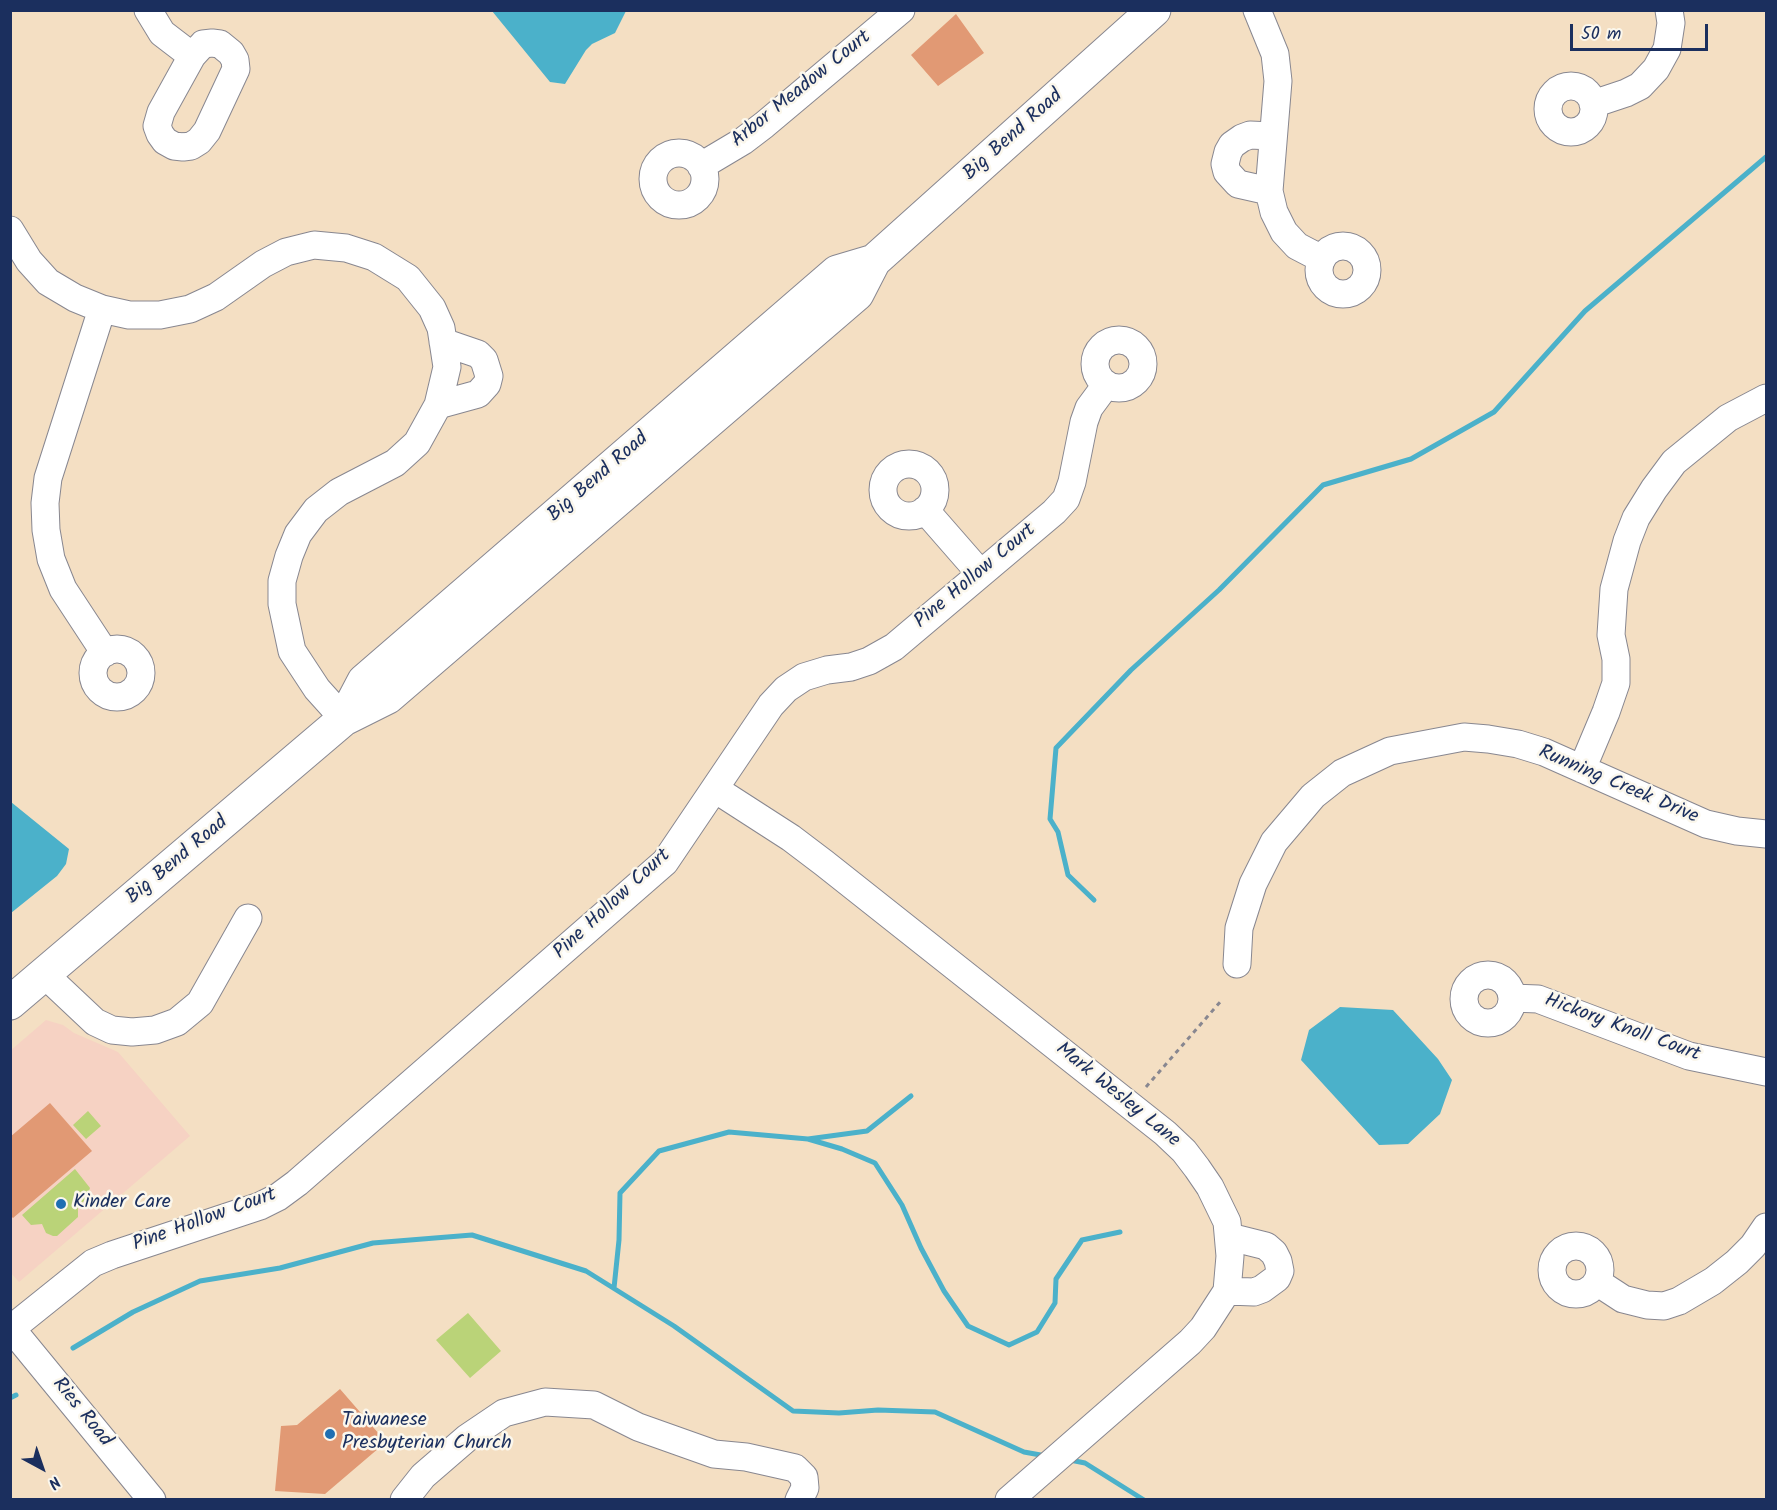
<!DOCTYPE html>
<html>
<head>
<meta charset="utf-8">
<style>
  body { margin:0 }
  #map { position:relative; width:1777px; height:1510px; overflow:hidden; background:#f4dfc3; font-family:Kalam,sans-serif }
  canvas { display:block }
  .frame { position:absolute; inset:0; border:12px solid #1b2f5e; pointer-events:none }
  .north { position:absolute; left:12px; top:1438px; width:60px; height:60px; -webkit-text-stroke:4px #fbf7ec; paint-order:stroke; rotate:140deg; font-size:16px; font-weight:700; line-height:24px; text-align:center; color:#1b2f5e }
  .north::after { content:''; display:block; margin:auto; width:21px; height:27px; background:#1b2f5e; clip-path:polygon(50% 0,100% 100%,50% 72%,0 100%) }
  .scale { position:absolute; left:1570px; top:24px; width:138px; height:27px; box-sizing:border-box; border:3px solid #1b2f5e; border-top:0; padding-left:8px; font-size:18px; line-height:21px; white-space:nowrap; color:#1b2f5e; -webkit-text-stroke:4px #fbf7ec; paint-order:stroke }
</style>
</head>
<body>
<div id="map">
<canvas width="1777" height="1510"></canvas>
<div class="frame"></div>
<div class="north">N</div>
<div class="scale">50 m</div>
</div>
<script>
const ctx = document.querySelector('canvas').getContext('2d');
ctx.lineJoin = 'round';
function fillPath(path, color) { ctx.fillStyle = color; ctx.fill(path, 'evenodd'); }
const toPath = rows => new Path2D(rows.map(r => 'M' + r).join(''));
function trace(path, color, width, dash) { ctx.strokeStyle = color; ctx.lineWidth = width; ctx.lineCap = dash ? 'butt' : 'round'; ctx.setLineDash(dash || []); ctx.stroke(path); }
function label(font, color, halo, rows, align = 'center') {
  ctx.font = font + ' Kalam,sans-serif'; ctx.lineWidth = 5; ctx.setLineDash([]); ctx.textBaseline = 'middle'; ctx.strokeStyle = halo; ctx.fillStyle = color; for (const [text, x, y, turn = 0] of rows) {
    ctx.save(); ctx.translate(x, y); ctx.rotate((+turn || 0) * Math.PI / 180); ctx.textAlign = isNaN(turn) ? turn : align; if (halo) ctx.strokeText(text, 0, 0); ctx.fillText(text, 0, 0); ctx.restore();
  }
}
const built = toPath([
  [46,1020,63,1025,74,1033,118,1052,190,1136,19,1282,10,1272,10,1051]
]);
const green = toPath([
  [88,1111,101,1126,86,1139,73,1125],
  [75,1169,90,1188,86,1199,78,1207,78,1217,57,1236,53,1236,46,1233,42,1224,31,1225,22,1215],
  [468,1313,501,1351,470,1378,436,1340]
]);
const water = toPath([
  [492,11,626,11,615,33,592,44,586,50,565,84,550,82],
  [11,802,69,849,66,864,57,876,11,913],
  [1340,1007,1393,1010,1438,1059,1452,1080,1440,1114,1408,1144,1379,1145,1301,1060,1309,1030]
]);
const stream = toPath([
  [1094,900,1068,875,1058,832,1050,819,1056,748,1131,670,1219,590,1323,485,1411,459,1494,412,1585,311,1766,157],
  [808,1139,842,1149,875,1163,902,1205,921,1248,944,1291,968,1326,1009,1345,1037,1332,1055,1303,1056,1279,1082,1240,1120,1232],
  [614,1288,619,1240,620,1193,659,1151,729,1132,808,1139,867,1131,911,1096],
  [73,1348,133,1312,200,1281,280,1268,373,1243,472,1235,586,1271,674,1326,793,1411,839,1413,878,1410,935,1412,1024,1452,1046,1456],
  [10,1398,16,1395],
  [1070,1460,1085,1463,1144,1500]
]);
const building = toPath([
  [956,14,984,53,938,86,911,55],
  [50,1103,92,1151,13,1218,10,1215,10,1137],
  [340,1389,386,1442,325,1494,275,1491,281,1426,297,1425]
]);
const path = toPath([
  [1146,1087,1221,1001]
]);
const minor = toPath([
  [148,10,162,33,192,56],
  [1257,10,1275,54,1278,81,1269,191,1274,212,1284,232,1297,246,1322,259],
  [212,43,220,44,231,53,235,60,236,69,207,131,199,141,191,146,183,147,174,146,165,141,160,134,157,126,161,112,192,56,203,44,212,43],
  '1548 109a23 23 0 1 1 46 0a23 23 0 1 1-46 0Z',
  [1593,104,1626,93,1640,86,1656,69,1667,49,1671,23,1669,10],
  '653 179a26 26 0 1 1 52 0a26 26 0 1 1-52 0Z',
  [701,166,743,141,764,125,901,10],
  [1269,191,1238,184,1227,172,1225,164,1228,152,1232,145,1242,138,1250,135,1272,136],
  [10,230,29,261,48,282,75,298,102,309,129,315,160,315,190,309,216,297,263,264,286,252,314,245,346,248,374,257,408,278,432,308,441,328,447,367,438,405,417,443,395,463,339,492,316,510,298,534,289,556,282,581,282,604,292,651,317,689,344,719],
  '1319 270a24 24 0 1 1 48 0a24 24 0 1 1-48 0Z',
  [102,309,48,478,45,503,46,530,51,559,63,589,105,653],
  '1095 364a24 24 0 1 1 48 0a24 24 0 1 1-48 0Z',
  [438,405,478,394,487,384,489,376,484,360,478,354,443,342],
  '883 490a26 26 0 1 1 52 0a26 26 0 1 1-52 0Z',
  [925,510,980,573],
  '93 673a24 24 0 1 1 48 0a24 24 0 1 1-48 0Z',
  [1582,769,1606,712,1616,683,1616,659,1611,635,1614,589,1627,541,1636,518,1654,489,1674,462,1728,418,1766,398],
  [715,789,791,838,824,863,1165,1133,1184,1151,1197,1168,1210,1187,1227,1222,1230,1256,1227,1291,1203,1328,1190,1342,1009,1500],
  [1237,964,1239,928,1253,884,1274,842,1313,796,1342,773,1390,751,1464,737,1488,739,1518,744,1544,752,1706,824,1737,831,1766,834],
  [44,974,95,1022,112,1030,132,1032,155,1030,177,1022,200,1003,248,918],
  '1464 999a24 24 0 1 1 48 0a24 24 0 1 1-48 0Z',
  [1512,998,1538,999,1689,1056,1766,1072],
  '1552 1270a24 24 0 1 1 48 0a24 24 0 1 1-48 0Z',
  [1597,1282,1623,1299,1647,1305,1664,1306,1679,1301,1713,1281,1737,1262,1753,1246,1766,1227],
  [1227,1291,1254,1292,1262,1289,1277,1278,1280,1271,1278,1261,1274,1253,1266,1246,1230,1237],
  [10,1327,152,1500],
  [12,1328,93,1263,112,1255,260,1206,278,1197,297,1183,665,862,771,705,786,689,804,677,827,670,851,667,869,661,894,647,1054,512,1066,499,1072,482,1084,422,1089,408,1106,385],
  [404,1500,423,1476,467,1438,504,1413,545,1402,594,1405,638,1427,714,1454,746,1457,795,1468,804,1477,805,1488,799,1500]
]);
const major = toPath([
  [344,719,364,681,837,272,874,261],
  [10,1003,344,719,388,697,857,294,874,261,1154,10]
]);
const markers = [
  [61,1204,6,"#1f6fb2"],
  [330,1434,6,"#1f6fb2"]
];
const streetNames = [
  ["Arbor Meadow Court",802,90,-39],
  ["Big Bend Road",1014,136,-42],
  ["Big Bend Road",599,478,-41],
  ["Pine Hollow Court",976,577,-40],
  ["Running Creek Drive",1618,786,23],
  ["Big Bend Road",178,861,-40],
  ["Pine Hollow Court",613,905,-43],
  ["Hickory Knoll Court",1622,1029,20],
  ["Mark Wesley Lane",1117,1096,39],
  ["Pine Hollow Court",205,1221,-20],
  ["Ries Road",81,1413,51]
];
const poiNames = [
  ["Kinder Care",73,1204],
  ["Taiwanese",342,1422],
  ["Presbyterian Church",342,1445]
];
fillPath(built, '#f6d2c3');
fillPath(green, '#bad378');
fillPath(water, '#4bb1ca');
trace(stream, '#4bb1ca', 5);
fillPath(building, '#e19974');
trace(minor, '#888790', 29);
trace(major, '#888790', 35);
trace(path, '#888790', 3, [4.5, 4.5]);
trace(minor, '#fff', 27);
trace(major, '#fff', 33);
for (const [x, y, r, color] of markers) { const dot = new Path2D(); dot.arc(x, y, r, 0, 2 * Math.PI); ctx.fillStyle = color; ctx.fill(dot); trace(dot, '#fbf7ec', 2); }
label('20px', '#1b2f5e', '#fbf7ec', streetNames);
label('20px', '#1b2f5e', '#fbf7ec', poiNames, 'left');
</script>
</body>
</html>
